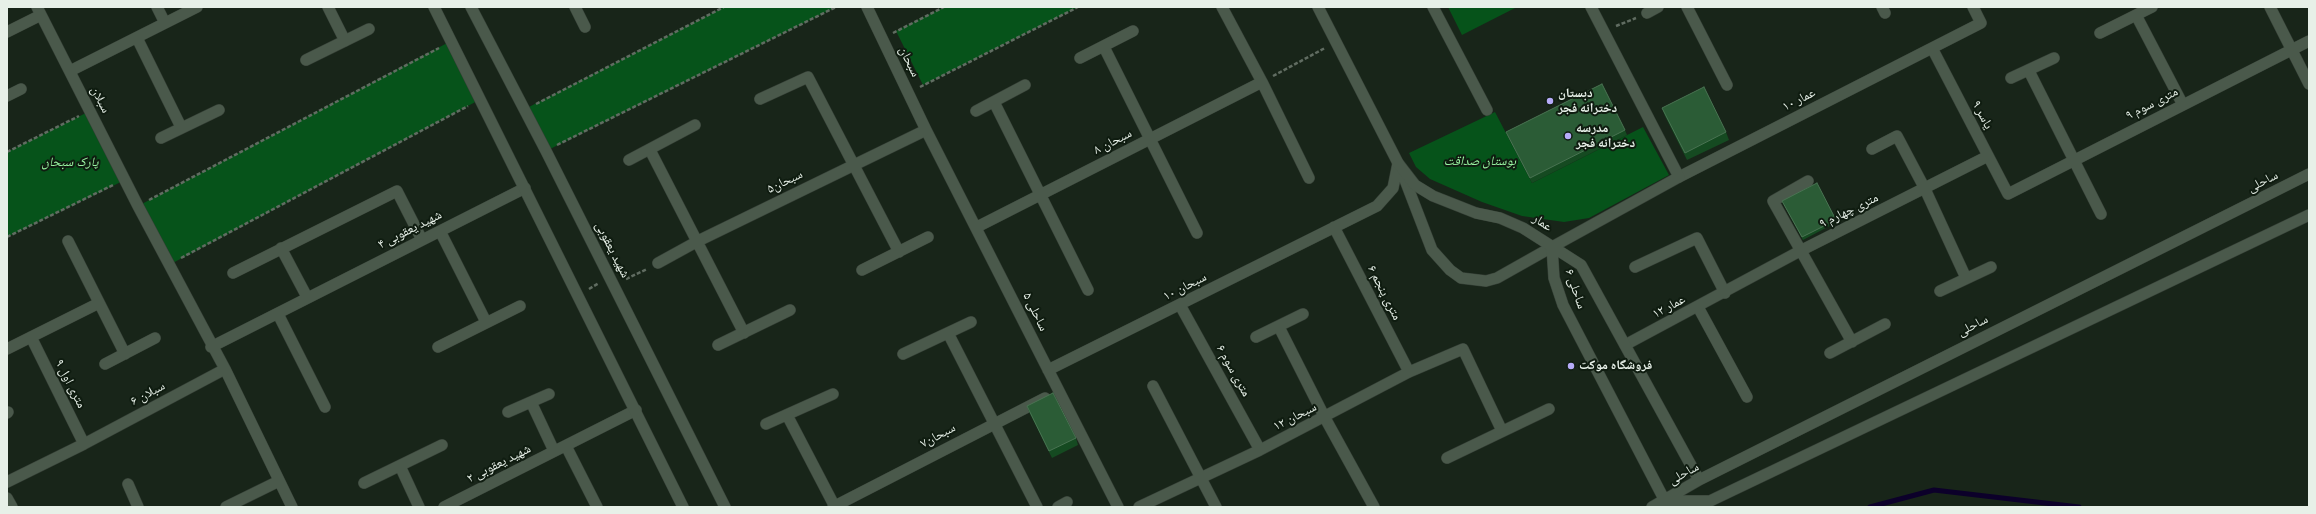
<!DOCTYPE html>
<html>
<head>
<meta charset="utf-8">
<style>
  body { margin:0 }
  #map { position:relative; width:2316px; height:514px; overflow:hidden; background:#182519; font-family:"Source Serif 4",serif }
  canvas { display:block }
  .frame { position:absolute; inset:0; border:8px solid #e7f0e8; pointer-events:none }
</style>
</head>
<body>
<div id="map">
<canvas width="2316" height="514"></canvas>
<div class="frame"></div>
</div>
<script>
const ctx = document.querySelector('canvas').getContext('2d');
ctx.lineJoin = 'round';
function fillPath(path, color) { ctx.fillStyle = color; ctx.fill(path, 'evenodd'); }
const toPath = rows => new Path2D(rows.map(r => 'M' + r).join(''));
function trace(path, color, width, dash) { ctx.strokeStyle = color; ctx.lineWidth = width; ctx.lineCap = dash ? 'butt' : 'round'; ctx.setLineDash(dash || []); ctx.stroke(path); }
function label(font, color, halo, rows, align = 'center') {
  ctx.font = font + ' "Source Serif 4","Noto Naskh Arabic",serif'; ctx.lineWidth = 4; ctx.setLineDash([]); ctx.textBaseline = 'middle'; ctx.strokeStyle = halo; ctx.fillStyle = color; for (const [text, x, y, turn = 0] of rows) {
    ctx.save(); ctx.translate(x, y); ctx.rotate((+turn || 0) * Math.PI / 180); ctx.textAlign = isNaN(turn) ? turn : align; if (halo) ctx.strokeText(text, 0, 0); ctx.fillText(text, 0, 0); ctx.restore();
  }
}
const green = toPath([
  [724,7,836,7,546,151,525,109],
  [944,7,1078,7,923,85,896,31],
  [1448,7,1517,7,1462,35],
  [451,41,481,99,169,265,138,206],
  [90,111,125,180,7,237,7,152],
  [1495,112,1532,183,1643,127,1669,175,1589,218,1564,222,1522,216,1482,202,1430,179,1416,167,1409,153]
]);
const stream = toPath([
  [1870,507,1934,490,2079,507]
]);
const path = toPath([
  [1616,26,1636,18],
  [893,33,944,7],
  [1273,76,1325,48],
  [920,87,1078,7],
  [536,104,724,7],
  [557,145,836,7],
  [7,152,79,116],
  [149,200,439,48],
  [7,237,113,185],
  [181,258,468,106],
  [626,279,647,269],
  [589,289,599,283]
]);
const minor = toPath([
  [37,7,138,206,225,369,292,507],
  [157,7,165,23],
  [328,7,345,41],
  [575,7,585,27],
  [867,7,926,130,1118,507],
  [1222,7,1262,82,1309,178],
  [1433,7,1487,110],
  [1687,7,1727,85],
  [1882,7,1885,13],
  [2270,7,2309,84],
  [1647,13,1658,7],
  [2136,15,2183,105],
  [7,32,41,15],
  [2100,33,2152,7],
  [137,38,181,127],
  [1104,47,1197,233],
  [1932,48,2008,194,2309,41],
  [1080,58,1133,31],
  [306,60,369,29],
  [70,71,197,7],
  [2029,71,2101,214],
  [2011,78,2054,58],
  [7,96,21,89],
  [760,99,808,77,899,252],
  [994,102,1088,290],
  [976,111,1025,85],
  [161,138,219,110],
  [1872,149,1897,136,1925,189,1966,278],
  [650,150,744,333],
  [629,160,695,125],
  [1400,167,1432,250,1450,270,1461,278,1486,281,1497,278,1552,247],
  [1679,177,1981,23,1973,7],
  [1808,181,1773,201,1852,342],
  [977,227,1262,82],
  [1334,227,1409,372],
  [440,231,486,322],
  [68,241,125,354],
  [281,248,307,297],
  [658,263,698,241,926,130],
  [1635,267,1697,238,1725,293],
  [862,270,928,237],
  [233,273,397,191,422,240],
  [1940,291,1991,267],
  [1180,305,1260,450],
  [1698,307,1747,397],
  [278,314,325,407],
  [1279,327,1325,418,1374,507],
  [948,333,1037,507],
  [31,337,84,444],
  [1256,337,1303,314],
  [718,345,790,310],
  [1625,345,1800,251,1988,156],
  [211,347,525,188],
  [438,347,520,306],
  [7,349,99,303],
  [1830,353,1885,324],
  [903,354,971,322],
  [105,364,155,338],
  [1048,370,1377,206,1393,188,1398,163],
  [1153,386,1216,507],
  [531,402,554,451],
  [508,412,549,394],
  [7,413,8,412],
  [787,415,835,507],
  [766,424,833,394],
  [566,446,597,507],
  [1447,458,1549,409],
  [400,466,419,507],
  [7,482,84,444,225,369],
  [364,483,442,445],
  [128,484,138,507],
  [7,498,12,507],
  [226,507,279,481],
  [444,507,636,410],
  [833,507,1045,398],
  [1058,507,1067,502],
  [1139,507,1260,450,1409,372,1463,349,1502,431]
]);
const tertiary = toPath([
  [434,7,683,507],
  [471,7,546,151,725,507],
  [1318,7,1398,163,1415,185,1433,196,1476,213,1500,218,1523,228,1581,265,1699,480],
  [1552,247,1554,278,1563,305,1665,501,1710,501,2309,215],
  [1552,247,1679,177,1591,7],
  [1652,507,1699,480,2309,174]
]);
const wall = toPath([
  [1662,108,1726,132,1729,140,1687,160,1665,116],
  [1625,130,1627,135,1532,183,1508,137,1506,132],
  [1782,201,1836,220,1837,222,1803,240],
  [1027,406,1076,438,1078,445,1052,458,1030,414]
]);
const building = toPath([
  [1602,84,1625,130,1530,178,1506,132,1602,84],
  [1704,87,1726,132,1685,153,1662,108,1704,87],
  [1817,183,1836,220,1802,237,1782,201,1817,183],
  [1053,393,1076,438,1049,451,1027,406,1053,393]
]);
const markers = [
  [1550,101,4,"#b6acf8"],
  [1568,136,4,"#b6acf8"],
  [1571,366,4,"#b6acf8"]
];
const streetNames = [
  ["سبحان",909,62,64],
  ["سبلان",100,100,63],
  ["عمار ۱۰",1799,100,-27],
  ["۹ متری سوم",2152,104,-27],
  ["یاسر ۹",1982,115,62],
  ["سبحان ۸",1113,142,-27],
  ["سبحان۵",785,182,-26],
  ["ساحلی",2263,182,-27],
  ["۹ متری چهارم",1849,211,-26],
  ["عمار",1542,223,33],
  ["شهید یعقوبی ۴",410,230,-27],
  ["شهید یعقوبی",612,250,63],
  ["سبحان ۱۰",1185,287,-27],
  ["ساحلی ۶",1575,289,71],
  ["۶ متری پنجم",1384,293,63],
  ["عمار ۱۲",1669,307,-28],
  ["ساحلی ۵",1035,312,64],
  ["ساحلی",1973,326,-27],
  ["۶ متری سوم",1233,371,61],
  ["۹ متری اول",70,384,63],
  ["سبلان ۶",148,394,-28],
  ["سبحان ۱۲",1295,417,-27],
  ["سبحان۷",938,436,-28],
  ["شهید یعقوبی ۲",499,464,-27],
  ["ساحلی",1684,474,-29]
];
const poiNames = [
  ["دبستان",1558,94],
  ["دخترانه فجر",1558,109],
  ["مدرسه",1576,129],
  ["دخترانه فجر",1576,144],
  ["فروشگاه موکت",1579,366]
];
const parkNames = [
  ["بوستان صداقت",1480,162],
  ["پارک سبحان",70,163]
];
fillPath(green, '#06531a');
trace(stream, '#0c002a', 5);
trace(minor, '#364037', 12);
trace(tertiary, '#364037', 12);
trace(path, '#606c61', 2.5, [4, 2]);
trace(minor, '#4a594b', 11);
trace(tertiary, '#4a594b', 11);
fillPath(wall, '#154a21');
fillPath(building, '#2b5c36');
trace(building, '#497352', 1);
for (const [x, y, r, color] of markers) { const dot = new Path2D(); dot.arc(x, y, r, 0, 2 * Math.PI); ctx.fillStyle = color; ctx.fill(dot); trace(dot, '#0f1c10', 1.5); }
label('13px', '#e7f0e8', '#0f1c10', streetNames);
label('bold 13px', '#e7f0e8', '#0f1c10', poiNames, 'left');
label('italic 13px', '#99f5a2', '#0f1c10', parkNames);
</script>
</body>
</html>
